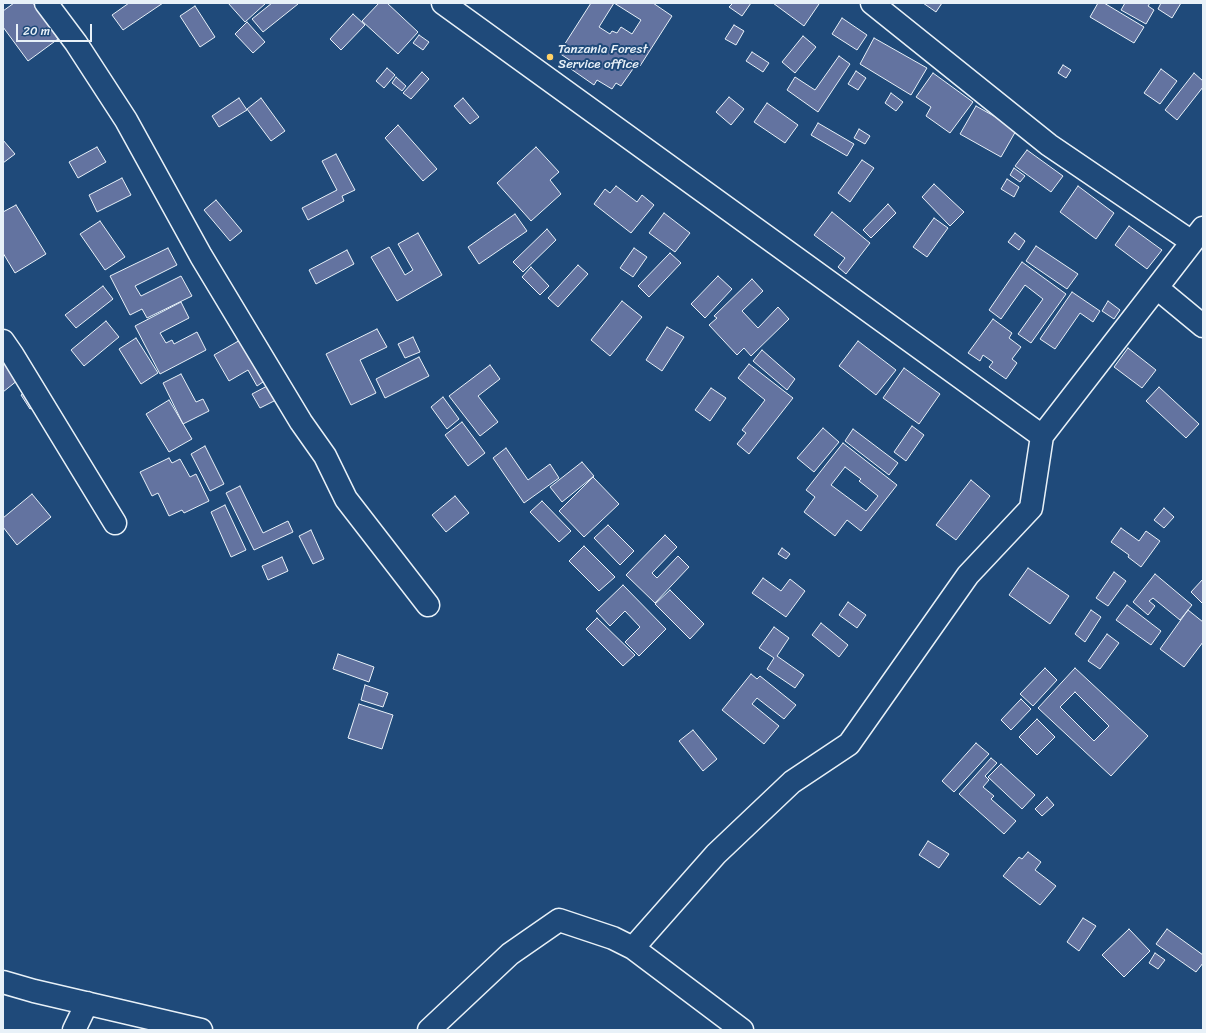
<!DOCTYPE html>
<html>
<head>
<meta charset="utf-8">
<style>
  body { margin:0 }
  #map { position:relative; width:1206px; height:1033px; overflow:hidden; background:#1f4a7a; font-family:Sriracha,sans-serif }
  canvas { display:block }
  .frame { position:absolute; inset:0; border:4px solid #e8f1f8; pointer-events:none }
  .scale { position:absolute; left:16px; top:24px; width:76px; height:18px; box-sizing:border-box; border:2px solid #e8f1f8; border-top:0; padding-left:5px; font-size:12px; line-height:14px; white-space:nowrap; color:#e8f1f8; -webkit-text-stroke:3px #1f4a7a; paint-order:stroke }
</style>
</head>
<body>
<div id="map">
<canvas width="1206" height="1033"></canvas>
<div class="frame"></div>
<div class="scale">20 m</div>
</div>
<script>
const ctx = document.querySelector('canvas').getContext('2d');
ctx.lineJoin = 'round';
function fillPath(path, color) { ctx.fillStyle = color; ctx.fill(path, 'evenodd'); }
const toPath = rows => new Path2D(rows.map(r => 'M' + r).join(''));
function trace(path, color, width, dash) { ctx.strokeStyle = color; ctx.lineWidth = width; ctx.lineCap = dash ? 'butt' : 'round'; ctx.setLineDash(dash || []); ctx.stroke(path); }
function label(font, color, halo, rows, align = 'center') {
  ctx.font = font + ' Sriracha,sans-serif'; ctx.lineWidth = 4; ctx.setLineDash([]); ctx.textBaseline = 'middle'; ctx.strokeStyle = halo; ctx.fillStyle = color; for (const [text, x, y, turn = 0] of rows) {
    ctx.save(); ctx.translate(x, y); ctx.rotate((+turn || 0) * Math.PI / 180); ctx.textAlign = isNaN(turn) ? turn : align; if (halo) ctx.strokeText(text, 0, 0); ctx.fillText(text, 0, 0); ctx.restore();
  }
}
const building = toPath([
  [14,3,33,3,58,39,28,61,3,27,3,11,14,3],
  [129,3,163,3,123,30,112,15,129,3],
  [228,3,266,3,245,22,228,3],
  [272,3,297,3,298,4,263,32,252,19,272,3],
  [379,3,387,3,418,32,398,54,362,21,379,3],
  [591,3,653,3,672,16,640,66,631,60,630,62,635,66,621,86,616,83,612,89,597,80,594,85,571,69,574,63,559,53,591,3],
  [614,3,641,20,632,34,621,27,617,33,612,31,610,34,599,27,614,3],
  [733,3,751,3,742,16,729,7,733,3],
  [773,3,818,3,819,4,804,26,773,3],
  [923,3,942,3,936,12,923,3],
  [1098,3,1104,3,1144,27,1134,43,1090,17,1098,3],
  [1125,3,1150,3,1148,6,1154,10,1146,24,1121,10,1125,3],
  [1161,3,1181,3,1172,18,1158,9,1161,3],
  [195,6,215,37,200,47,180,16,195,6],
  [353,14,365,25,341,50,330,39,353,14],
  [842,18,867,35,857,50,832,34,842,18],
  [247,22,265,42,253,53,235,34,247,22],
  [734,25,744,31,736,45,725,39,734,25],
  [419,35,429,42,423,50,413,43,419,35],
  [803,36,816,47,795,73,782,62,803,36],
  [874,38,927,68,911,95,860,64,874,38],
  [752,52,769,63,763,72,746,61,752,52],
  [839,56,850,64,818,112,787,90,795,77,815,90,839,56],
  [1063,65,1071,70,1066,78,1058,73,1063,65],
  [387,68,395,75,384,88,376,81,387,68],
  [1161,69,1177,81,1160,104,1144,93,1161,69],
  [856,71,866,78,858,90,848,84,856,71],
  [422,72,429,79,411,99,403,93,422,72],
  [933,73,973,102,950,133,926,116,931,107,916,97,933,73],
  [1194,73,1203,81,1203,87,1177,120,1165,110,1194,73],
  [396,77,406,86,402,91,392,83,396,77],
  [891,93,903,102,896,111,885,103,891,93],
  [729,97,744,109,731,125,716,112,729,97],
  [239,98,247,110,219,127,212,116,239,98],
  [261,98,285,131,271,141,247,109,261,98],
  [463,98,479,117,470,124,454,106,463,98],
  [767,103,798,125,785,143,754,122,767,103],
  [976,106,1017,129,1001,157,960,134,976,106],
  [818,123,854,144,847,156,811,135,818,123],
  [398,125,437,169,423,181,385,138,398,125],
  [859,129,870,136,865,144,854,138,859,129],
  [3,140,15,154,3,163,3,140],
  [97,147,106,162,78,178,69,162,97,147],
  [536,147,559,172,550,180,561,194,531,221,497,183,536,147],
  [1027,150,1063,176,1051,192,1015,166,1027,150],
  [336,154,355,190,342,196,344,201,308,220,302,208,337,190,322,161,336,154],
  [862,160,874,168,850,202,838,193,862,160],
  [1014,168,1025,176,1020,182,1010,175,1014,168],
  [122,178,131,195,97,212,89,195,122,178],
  [1007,179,1019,187,1014,197,1001,189,1007,179],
  [934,184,964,212,950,226,922,197,934,184],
  [616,186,637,202,642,195,654,205,631,233,594,204,605,189,610,193,616,186],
  [1078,186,1114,213,1096,239,1060,212,1078,186],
  [216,200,242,231,230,241,204,210,216,200],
  [888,204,896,213,871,238,863,230,888,204],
  [16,205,46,254,15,273,3,253,3,212,16,205],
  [832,212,870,243,846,274,838,267,845,258,814,235,832,212],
  [664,213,690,233,675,252,649,233,664,213],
  [515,214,527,231,479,264,468,247,515,214],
  [934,218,948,228,927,257,913,247,934,218],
  [100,221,125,257,105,270,80,234,100,221],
  [1129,226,1162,250,1147,269,1115,245,1129,226],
  [547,229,556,240,523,272,513,262,547,229],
  [418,233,442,275,397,301,371,257,389,247,405,275,413,270,398,244,418,233],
  [1015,233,1025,241,1019,250,1008,242,1015,233],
  [1036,246,1078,274,1067,289,1026,261,1036,246],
  [168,248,177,265,135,286,141,296,181,276,192,296,147,318,142,309,130,315,110,276,168,248],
  [634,248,647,257,633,277,620,268,634,248],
  [347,250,354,264,316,284,309,270,347,250],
  [670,253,681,263,649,297,638,286,670,253],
  [1022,262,1066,294,1031,343,1018,334,1043,299,1025,285,1001,319,989,310,1022,262],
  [578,265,588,274,558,307,548,298,578,265],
  [531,267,549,286,540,295,522,277,531,267],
  [718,276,732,289,705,318,691,304,718,276],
  [752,279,763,291,742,311,758,328,778,307,789,319,751,356,744,348,737,355,709,325,717,318,714,316,752,279],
  [103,286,113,299,76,328,65,315,103,286],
  [1072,292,1100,311,1093,322,1080,313,1055,349,1040,339,1072,292],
  [622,301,642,317,610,356,591,340,622,301],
  [1108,301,1120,310,1114,319,1102,311,1108,301],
  [181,302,189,318,160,333,166,343,172,340,174,344,197,332,206,350,160,374,135,326,181,302],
  [993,319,1012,333,1009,338,1021,347,1012,359,1017,363,1006,379,989,367,993,362,983,355,980,361,968,353,993,319],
  [106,321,119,337,84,366,71,350,106,321],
  [667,327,684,337,662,371,646,360,667,327],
  [377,329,387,347,360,360,376,393,351,405,326,354,377,329],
  [413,337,420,352,405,358,398,344,413,337],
  [136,338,158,373,141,384,119,349,136,338],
  [242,339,266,380,257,386,248,370,229,381,214,355,242,339],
  [858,341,896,370,876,395,839,366,858,341],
  [1128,348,1156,370,1142,388,1114,367,1128,348],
  [762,350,795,379,787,390,753,361,762,350],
  [419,357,429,376,385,398,376,379,419,357],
  [3,361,18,380,3,392,3,361],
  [749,364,793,398,749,454,737,444,746,433,742,430,765,400,738,378,749,364],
  [490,365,500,379,478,396,498,422,480,436,449,396,490,365],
  [904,368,940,394,919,424,883,398,904,368],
  [181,374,196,402,203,399,209,411,183,424,163,383,181,374],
  [269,385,276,400,260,408,252,394,269,385],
  [1159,387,1199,424,1186,438,1146,401,1159,387],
  [711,388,726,398,710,421,695,410,711,388],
  [28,390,38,404,30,409,21,395,28,390],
  [443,397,459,419,447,429,431,407,443,397],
  [169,400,192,439,169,452,146,414,169,400],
  [462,422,485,453,468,466,445,435,462,422],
  [912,426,924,435,906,461,894,452,912,426],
  [823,428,839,442,814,472,797,458,823,428],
  [853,429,898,463,889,475,845,441,853,429],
  [843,443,897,485,861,531,847,520,835,536,804,512,815,497,806,490,843,443],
  [845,467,861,479,859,481,878,496,866,511,831,485,845,467],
  [205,446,224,484,210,491,191,454,205,446],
  [506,448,528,480,550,464,559,478,524,503,493,458,506,448],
  [169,458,172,463,180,459,190,477,196,474,209,501,184,513,182,510,169,516,158,493,152,496,140,472,169,458],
  [582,462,594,476,562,502,550,487,582,462],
  [593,477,619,504,584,537,559,511,593,477],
  [971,480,990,496,956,540,936,525,971,480],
  [240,486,263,533,288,521,293,532,254,550,226,493,240,486],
  [32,494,51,517,17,545,3,527,3,518,32,494],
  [455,496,469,513,446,532,432,515,455,496],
  [542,501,571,531,559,542,530,512,542,501],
  [225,505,246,550,231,557,211,512,225,505],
  [1164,508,1174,517,1164,528,1154,520,1164,508],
  [608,525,634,551,620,565,594,538,608,525],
  [1121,528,1139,541,1146,531,1160,541,1141,567,1128,557,1129,555,1111,542,1121,528],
  [311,530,324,559,313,564,299,536,311,530],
  [665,535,677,547,652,573,657,578,678,556,689,567,655,603,626,575,665,535],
  [584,546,615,577,599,591,569,561,584,546],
  [782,548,790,554,786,559,778,554,782,548],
  [282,557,288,571,268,580,262,566,282,557],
  [1028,568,1069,596,1050,624,1009,595,1028,568],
  [1114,572,1126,581,1108,606,1096,598,1114,572],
  [1155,574,1192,605,1180,620,1153,598,1149,601,1155,606,1148,615,1133,602,1155,574],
  [763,578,781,591,790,579,805,591,786,617,752,593,763,578],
  [1203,579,1203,604,1191,592,1203,579],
  [623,585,666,629,639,656,625,642,640,627,625,611,610,626,596,611,623,585],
  [670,590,704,624,690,639,655,604,670,590],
  [848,602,866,615,857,628,839,615,848,602],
  [1127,605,1161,631,1151,645,1116,620,1127,605],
  [1091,610,1101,617,1085,642,1075,634,1091,610],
  [1188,610,1203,622,1203,642,1184,667,1160,649,1188,610],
  [597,618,635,655,623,666,586,629,597,618],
  [821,623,848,645,839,657,812,635,821,623],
  [774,627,789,638,777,656,804,675,795,688,767,669,774,658,759,648,774,627],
  [1107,634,1119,643,1100,669,1088,661,1107,634],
  [338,654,374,667,369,682,333,669,338,654],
  [1045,668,1057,680,1033,706,1020,694,1045,668],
  [1075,668,1148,736,1111,776,1038,708,1075,668],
  [1075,692,1109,726,1094,741,1060,707,1075,692],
  [751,674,757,679,760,676,796,705,784,719,757,698,752,704,779,726,764,744,722,710,751,674],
  [365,685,388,693,383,707,361,700,365,685],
  [1021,699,1031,709,1011,730,1001,720,1021,699],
  [359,704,393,715,382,749,348,738,359,704],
  [1037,719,1055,737,1037,755,1019,737,1037,719],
  [693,730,717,759,703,771,679,741,693,730],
  [976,743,989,754,954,792,942,781,976,743],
  [991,758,997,763,985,776,989,780,983,787,994,796,991,799,1016,821,1004,834,959,794,991,758],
  [1001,764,1035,795,1022,809,988,777,1001,764],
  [1047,797,1054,805,1042,816,1035,809,1047,797],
  [928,841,949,854,939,868,919,855,928,841],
  [1028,852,1041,862,1035,870,1056,886,1040,905,1003,876,1019,857,1022,859,1028,852],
  [1083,918,1096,926,1079,951,1067,942,1083,918],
  [1129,929,1150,951,1124,977,1102,955,1129,929],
  [1167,929,1203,955,1203,963,1196,972,1156,944,1167,929],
  [1155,953,1165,960,1158,969,1149,963,1155,953]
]);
const street = toPath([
  [46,3,76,43,126,120,201,256,301,422,325,456,346,499,428,605],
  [443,3,1042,436],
  [872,3,1049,145,1192,242],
  [1157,288,1203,326],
  [3,341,12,354,115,523],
  [633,948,742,1030],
  [3,982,34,991,201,1030],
  [74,1030,87,1003],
  [429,1030,510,954,559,920,613,938,633,948,716,854,792,782,849,744,968,575,1031,508,1042,436,1203,228]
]);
const markers = [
  [550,57,4,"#ffd166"]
];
const poiNames = [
  ["Tanzania Forest",558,50],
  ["Service office",558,65]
];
fillPath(building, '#6373a0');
trace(building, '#e8f1f8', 1);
trace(street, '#e8f1f8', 25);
trace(street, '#1f4a7a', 22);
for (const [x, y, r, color] of markers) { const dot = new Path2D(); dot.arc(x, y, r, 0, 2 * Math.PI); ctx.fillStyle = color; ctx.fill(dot); trace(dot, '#1f4a7a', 1.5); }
label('13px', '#e8f1f8', '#1f4a7a', poiNames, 'left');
</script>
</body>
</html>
